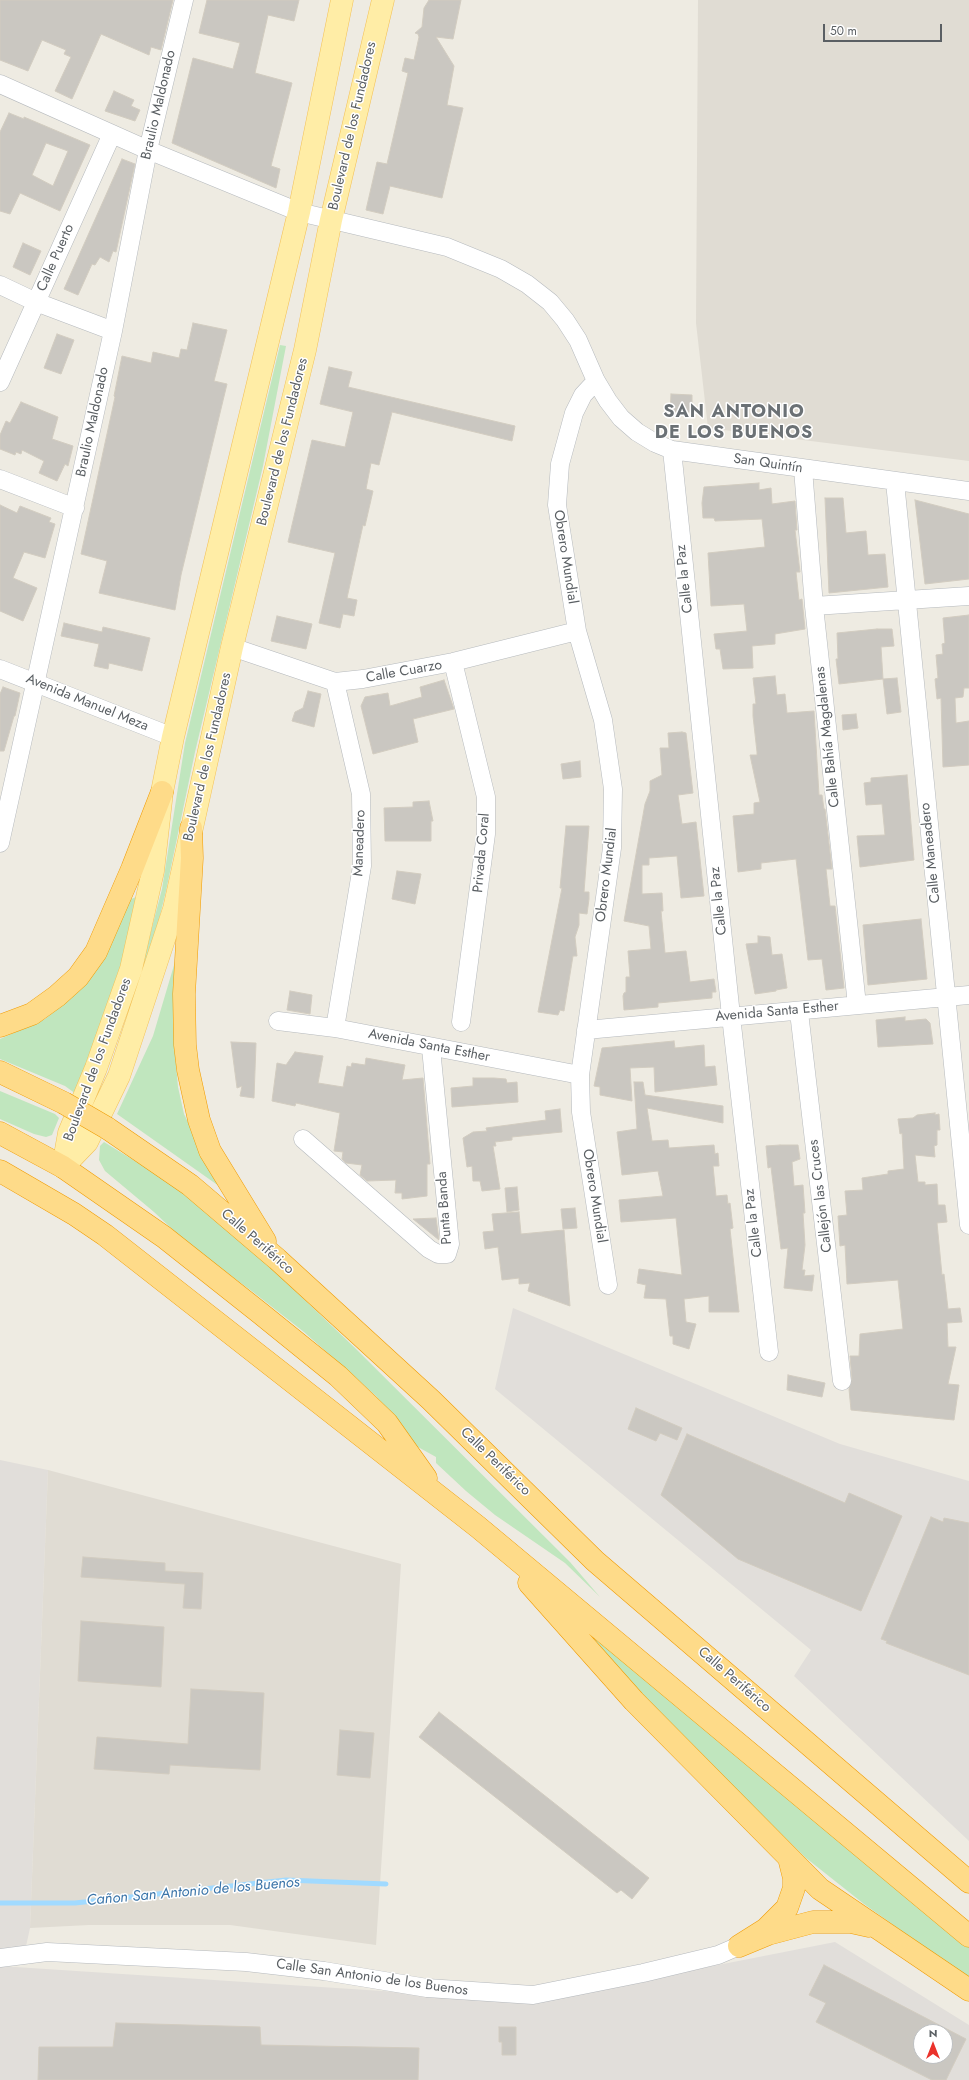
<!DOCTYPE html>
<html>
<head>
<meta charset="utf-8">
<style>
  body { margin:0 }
  #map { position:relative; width:969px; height:2080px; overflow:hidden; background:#eeebe2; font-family:Jost,sans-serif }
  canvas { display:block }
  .north { position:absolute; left:913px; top:2024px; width:40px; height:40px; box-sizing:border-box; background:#fff; border:1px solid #bdbfc1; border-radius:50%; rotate:0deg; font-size:11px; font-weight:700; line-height:16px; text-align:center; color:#5a5f63 }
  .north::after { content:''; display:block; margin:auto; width:14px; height:18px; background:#eb322b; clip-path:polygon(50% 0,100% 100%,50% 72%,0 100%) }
  .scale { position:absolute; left:823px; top:24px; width:119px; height:18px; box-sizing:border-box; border:2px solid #5a5f63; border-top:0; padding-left:5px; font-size:12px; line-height:14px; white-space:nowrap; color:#5a5f63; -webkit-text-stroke:3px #fff; paint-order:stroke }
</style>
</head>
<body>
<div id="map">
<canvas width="969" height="2080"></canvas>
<div class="north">N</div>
<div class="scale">50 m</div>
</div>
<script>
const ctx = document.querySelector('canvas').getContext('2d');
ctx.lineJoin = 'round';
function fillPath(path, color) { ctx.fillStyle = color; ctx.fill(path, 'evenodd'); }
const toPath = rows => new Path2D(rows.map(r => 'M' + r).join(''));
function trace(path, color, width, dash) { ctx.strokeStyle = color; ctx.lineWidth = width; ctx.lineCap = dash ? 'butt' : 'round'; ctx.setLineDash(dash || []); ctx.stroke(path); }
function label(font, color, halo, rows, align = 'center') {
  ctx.font = font + ' Jost,sans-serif'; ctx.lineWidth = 3; ctx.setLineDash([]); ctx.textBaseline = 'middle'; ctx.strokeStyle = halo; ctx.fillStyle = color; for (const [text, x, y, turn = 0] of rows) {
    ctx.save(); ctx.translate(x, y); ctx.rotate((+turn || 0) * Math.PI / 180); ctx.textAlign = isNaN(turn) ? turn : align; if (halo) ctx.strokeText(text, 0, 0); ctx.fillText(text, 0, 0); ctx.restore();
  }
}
const industrial = toPath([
  [513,1308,840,1444,969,1481,969,1841,794,1676,811,1650,495,1389],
  [0,1460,48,1470,30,1928,25,1951,0,1950],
  [835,1942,969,2025,969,2080,0,2080,0,1966,535,2001],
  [921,2032,945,2032,945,2056,921,2056]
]);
const education = toPath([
  [698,0,969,0,969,461,708,428,696,323],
  [48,1470,401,1564,376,1945,230,1925,89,1925,30,1928]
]);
const green = toPath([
  [280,345,286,346,263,466,195,752,166,891,149,961,143,976,144,958,162,889,185,743],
  [136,897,129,955,76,1094,65,1086,0,1059,0,1039,45,1019,72,997,129,900],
  [177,955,175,1053,178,1087,184,1114,206,1159,226,1191,117,1114,153,1036],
  [0,1091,55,1114,59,1118,52,1135,46,1137,34,1134,0,1119],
  [104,1142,192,1196,267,1264,353,1346,570,1562,600,1597,565,1563,495,1515,466,1491,436,1463,436,1457,418,1447,376,1396,304,1332,253,1292,187,1243,154,1212,105,1171,99,1160,100,1146],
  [576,1619,969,1945,969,1979,864,1904,806,1858,740,1794,625,1676]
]);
const stream = toPath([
  [0,1903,75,1903,286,1880,386,1884]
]);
const building = toPath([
  [0,0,173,0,161,50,151,47,149,55,101,34,72,99,55,91,71,57,64,54,66,50,42,40,28,71,0,60,0,0],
  [207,0,299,0,294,21,268,15,255,73,292,83,271,166,280,169,276,188,172,143,193,58,233,69,240,43,199,33,207,0],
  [429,0,461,0,453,39,436,37,454,66,447,105,463,108,442,198,390,186,383,214,366,210,377,162,387,164,408,73,402,71,405,58,414,60,419,37,418,34,415,33,422,27,424,8,429,0],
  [114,91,134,100,131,106,140,110,135,121,105,111,114,91],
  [9,113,24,119,24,117,90,145,60,211,20,193,10,214,0,211,0,132,9,113],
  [46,143,68,151,53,186,32,175,46,143],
  [122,159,135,164,116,252,113,251,109,262,100,257,95,265,92,264,78,295,64,289,122,159],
  [23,243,41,251,30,275,13,267,23,243],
  [193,323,227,330,214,381,227,384,181,575,175,610,99,593,107,561,81,554,115,397,114,396,122,356,151,363,153,352,179,358,181,349,187,350,193,323],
  [57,334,74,340,61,374,44,368,57,334],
  [329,367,352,372,348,387,515,426,512,441,392,412,379,465,371,463,366,489,373,491,365,526,363,525,347,598,357,600,354,616,343,614,340,628,319,623,335,553,288,542,312,440,345,447,353,412,320,404,329,367],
  [671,394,692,395,692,412,670,412,671,394],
  [21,402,58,417,52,439,73,446,68,466,65,464,57,481,39,473,44,461,22,450,21,454,16,452,15,455,0,449,0,435,6,421,10,423,21,402],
  [759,483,759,490,771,488,772,504,795,501,797,530,795,530,800,572,796,572,799,600,802,599,805,629,775,634,775,644,752,646,753,668,723,669,720,649,716,649,714,634,747,631,744,604,711,606,708,553,765,547,762,519,715,521,714,518,703,518,702,503,704,487,759,483],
  [825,498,843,498,846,533,866,531,868,555,885,554,888,587,829,593,825,498],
  [915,500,969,514,969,579,925,584,915,500],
  [0,505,17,513,20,506,51,518,49,522,55,524,45,558,24,552,13,578,37,588,23,621,0,611,0,505],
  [969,615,969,688,964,688,963,697,955,698,956,723,969,721,969,765,943,767,941,698,937,699,935,679,938,678,936,655,943,654,942,644,945,643,943,618,969,615],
  [277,616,312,624,306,649,271,641,277,616],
  [64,623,102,632,103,627,150,638,142,671,109,663,108,669,94,666,99,644,61,636,64,623],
  [877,629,892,629,894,646,881,647,883,679,839,684,836,659,838,659,837,633,877,629],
  [775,676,777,695,785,694,787,713,814,711,819,795,822,795,824,809,825,809,832,869,826,869,830,906,835,906,844,988,826,990,822,959,808,960,796,859,761,863,761,869,738,872,733,816,754,814,754,803,760,802,750,755,757,755,757,752,753,716,753,704,756,704,753,678,775,676],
  [897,678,901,712,887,714,883,679,897,678],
  [444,680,454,709,413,719,418,742,373,754,361,706,365,697,388,693,390,706,422,697,420,687,444,680],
  [3,687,20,693,15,716,14,716,4,751,0,751,0,694,3,687],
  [308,691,321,694,314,727,292,721,295,712,303,708,308,691],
  [856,714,858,728,843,730,842,715,856,714],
  [682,732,686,733,693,793,678,795,682,824,696,822,704,896,681,898,677,856,649,858,649,865,642,865,642,894,662,893,663,911,661,911,665,953,686,951,690,982,714,979,716,992,712,992,712,998,658,1003,658,1007,624,1010,623,996,624,993,626,992,626,977,630,977,628,951,651,949,649,926,624,921,645,804,650,791,650,781,662,775,660,748,669,748,668,733,682,732],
  [580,761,581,777,563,779,561,764,580,761],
  [907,775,914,860,860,867,857,836,885,835,882,804,866,805,864,783,871,782,871,778,907,775],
  [429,801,433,821,431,821,431,841,385,841,384,808,413,807,413,802,429,801],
  [566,826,589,826,584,892,589,892,589,899,587,914,579,913,579,925,575,937,577,956,573,956,564,1011,560,1010,558,1015,538,1012,562,888,560,888,566,826],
  [397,871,421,874,415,904,392,899,397,871],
  [921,919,927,979,868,985,863,925,921,919],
  [758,936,770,937,772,955,782,954,787,988,776,990,776,991,755,994,746,944,758,943,758,936],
  [290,991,312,995,310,1014,287,1010,290,991],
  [905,1017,905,1021,926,1019,930,1023,933,1044,878,1047,876,1020,905,1017],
  [674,1041,675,1048,704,1045,705,1067,715,1066,717,1085,655,1092,654,1067,630,1068,632,1101,600,1095,600,1087,594,1086,602,1048,674,1041],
  [231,1042,256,1043,254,1098,240,1096,242,1086,237,1088,231,1042],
  [295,1052,323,1056,318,1083,343,1087,347,1066,351,1067,352,1063,365,1065,366,1058,405,1065,402,1080,423,1078,430,1164,427,1164,427,1196,402,1199,402,1193,395,1193,396,1180,367,1181,360,1175,362,1165,346,1163,342,1159,343,1152,334,1151,340,1113,296,1103,295,1106,272,1101,277,1063,286,1065,295,1052],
  [473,1078,494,1078,506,1079,507,1083,517,1082,518,1102,452,1107,451,1088,473,1086,473,1078],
  [634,1082,643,1082,645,1095,723,1106,723,1123,647,1108,652,1141,668,1140,669,1148,714,1145,715,1154,718,1153,719,1166,713,1166,716,1196,727,1195,728,1204,730,1203,733,1228,730,1229,739,1312,709,1312,709,1296,684,1299,686,1322,696,1324,689,1349,673,1344,673,1336,670,1336,666,1299,644,1298,646,1285,637,1283,639,1269,682,1275,676,1218,621,1222,619,1200,663,1196,658,1171,622,1175,617,1132,637,1129,634,1082],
  [560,1109,562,1132,512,1137,512,1140,495,1142,496,1146,493,1146,500,1189,482,1191,480,1181,473,1181,472,1166,467,1167,463,1138,473,1132,487,1131,486,1128,546,1120,545,1111,560,1109],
  [935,1113,935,1115,939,1114,940,1130,937,1130,937,1145,934,1146,935,1157,915,1155,918,1182,925,1182,925,1185,937,1184,938,1205,945,1205,947,1222,937,1223,942,1275,944,1274,948,1309,960,1308,962,1322,947,1323,948,1347,956,1347,948,1384,959,1385,954,1420,851,1410,849,1389,852,1380,850,1356,859,1356,860,1334,903,1329,898,1280,847,1284,845,1245,840,1246,838,1216,847,1215,845,1191,863,1190,862,1178,888,1174,888,1171,904,1169,902,1133,900,1134,898,1119,913,1118,917,1115,935,1113],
  [780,1145,798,1145,800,1159,792,1162,794,1186,803,1185,805,1213,803,1213,805,1245,802,1270,805,1270,804,1276,814,1275,812,1291,784,1288,788,1248,781,1249,771,1167,768,1168,766,1146,780,1145],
  [517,1187,519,1210,507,1212,505,1188,517,1187],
  [575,1208,577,1228,563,1229,561,1209,575,1208],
  [519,1212,521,1234,564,1230,570,1306,528,1291,530,1283,519,1284,519,1278,502,1280,498,1247,485,1249,483,1232,494,1231,492,1214,519,1212],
  [436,1218,439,1240,413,1219,436,1218],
  [788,1375,825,1383,822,1397,787,1390,788,1375],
  [636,1408,682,1428,677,1440,660,1433,656,1441,628,1429,636,1408],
  [687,1434,845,1503,849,1493,902,1516,861,1611,738,1559,661,1495,687,1434],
  [931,1517,943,1522,944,1518,969,1523,969,1675,886,1643,887,1641,881,1639,931,1517],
  [83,1557,165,1563,165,1571,203,1573,201,1609,183,1608,185,1584,81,1577,83,1557],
  [81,1621,164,1627,161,1687,78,1681,81,1621],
  [191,1689,264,1693,260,1770,170,1765,169,1774,94,1769,97,1737,188,1744,191,1689],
  [439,1712,649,1878,632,1899,621,1890,617,1893,419,1737,439,1712],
  [340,1730,374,1733,370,1778,337,1775,340,1730],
  [824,1965,966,2039,946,2080,932,2080,816,2022,826,2003,809,1995,824,1965],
  [921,2032,945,2032,945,2056,921,2056,921,2032],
  [116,2023,260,2027,261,2045,419,2048,418,2080,38,2080,39,2047,113,2047,116,2023],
  [499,2027,516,2027,516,2055,502,2055,502,2042,499,2042,499,2027]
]);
const minor = toPath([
  [0,84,148,150,299,212,447,247,501,269,527,284,550,302,565,320,578,340,596,381,608,401,621,418,637,432,655,443,672,450,969,491],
  [0,285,36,302,113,331],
  [596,381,583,395,574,413,560,464,557,505,577,631,603,720,613,789,612,848,580,1075,581,1112,608,1285],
  [0,382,112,134],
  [672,450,731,1016,769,1352],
  [803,469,814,606,857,1005],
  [0,479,75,508],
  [895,482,969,1225],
  [814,606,969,596],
  [232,647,335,682,363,679,453,662,577,631],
  [453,662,486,797,486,834,461,1022],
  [0,669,173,737],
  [335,682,361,794,362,866,335,1028],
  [0,843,113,331,148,150,184,0],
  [799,1012,842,1381],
  [278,1021,335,1028,580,1075],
  [586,1030,969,995],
  [303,1139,429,1249,438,1254,447,1254,450,1244,431,1048],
  [0,1958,47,1952,246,1962,324,1971,427,1988,533,1995,643,1973,718,1955,739,1946]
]);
const major = toPath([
  [63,1167,87,1142,119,1076,174,909,232,647,305,350,331,220,383,0],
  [63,1167,69,1133,96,1068,131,969,153,871,162,792,173,737,299,212,342,0]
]);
const highway = toPath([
  [191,828,192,858,184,994,185,1045,188,1070,199,1120,210,1151,265,1241],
  [0,1026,32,1014,57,996,78,977,96,952,132,869,162,792],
  [0,1072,64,1103],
  [107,1128,190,1185,277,1259,431,1400,595,1561,969,1882],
  [0,1133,63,1167,164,1237,260,1313,338,1376,387,1423,426,1478],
  [0,1171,74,1214,105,1235,478,1527,969,1936],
  [529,1583,634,1701,820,1889,969,1990],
  [789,1858,794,1878,794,1888,787,1908,766,1929,739,1946,768,1934,813,1922,851,1922,869,1926]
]);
const highwayBridge = toPath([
  [64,1103,107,1128]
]);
const streetNames = [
  ["Braulio Maldonado",159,105,-77],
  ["Boulevard de los Fundadores",353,126,-77],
  ["Calle Puerto",56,258,-66],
  ["Braulio Maldonado",93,422,-78],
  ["Boulevard de los Fundadores",283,442,-76],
  ["San Quintín",768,464,8],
  ["Obrero Mundial",565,557,81],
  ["Calle la Paz",685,579,-96],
  ["Calle Cuarzo",404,672,-10],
  ["Avenida Manuel Meza",87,703,22],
  ["Calle Bahía Magdalenas",828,737,-96],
  ["Boulevard de los Fundadores",208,757,-77],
  ["Maneadero",360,843,-88],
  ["Privada Coral",482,853,-85],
  ["Calle Maneadero",931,853,-96],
  ["Obrero Mundial",607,875,-83],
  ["Calle la Paz",719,901,-96],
  ["Avenida Santa Esther",777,1012,-5],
  ["Avenida Santa Esther",429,1046,11],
  ["Boulevard de los Fundadores",98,1060,-70],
  ["Obrero Mundial",594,1196,81],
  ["Callejón las Cruces",821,1196,-97],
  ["Punta Banda",445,1208,-94],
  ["Calle la Paz",754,1223,-97],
  ["Calle Periférico",257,1242,41],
  ["Calle Periférico",495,1462,44],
  ["Calle Periférico",734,1680,41],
  ["Calle San Antonio de los Buenos",372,1978,8]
];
const waterNames = [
  ["Cañon San Antonio de los Buenos",193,1892,-5]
];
const districtNames = [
  ["SAN ANTONIO",734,413],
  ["DE LOS BUENOS",734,434]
];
fillPath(industrial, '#e1deda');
fillPath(education, '#e0dcd3');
fillPath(green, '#c0e6be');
trace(stream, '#a1daff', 5);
fillPath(building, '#cac7c1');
trace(building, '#d2ccc0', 1);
trace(minor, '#b5b9bd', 19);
trace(major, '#f3c056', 23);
trace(highway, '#f09b00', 23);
trace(minor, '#fff', 18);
trace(major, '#ffeda6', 22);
trace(highway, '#fedb89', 22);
trace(highwayBridge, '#f09b00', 23, []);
trace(highwayBridge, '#fedb89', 22);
label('14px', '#5a5f63', '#fff', streetNames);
label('italic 15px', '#3b75a9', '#fff', waterNames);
ctx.letterSpacing = '1px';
label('bold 18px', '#6b7175', '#fff', districtNames);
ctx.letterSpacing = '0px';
</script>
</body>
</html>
